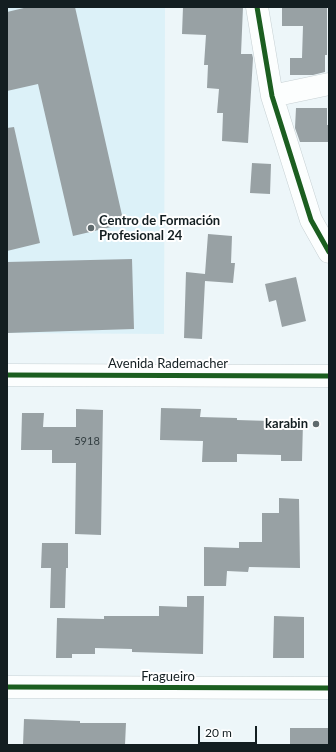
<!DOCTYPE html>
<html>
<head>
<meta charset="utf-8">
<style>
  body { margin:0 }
  #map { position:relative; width:336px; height:752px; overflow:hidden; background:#edf6f9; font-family:Lato,sans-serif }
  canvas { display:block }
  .frame { position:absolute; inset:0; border:8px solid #131e21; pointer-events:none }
  .scale { position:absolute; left:198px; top:726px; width:59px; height:18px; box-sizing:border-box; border:2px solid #131e21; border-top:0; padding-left:5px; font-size:12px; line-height:14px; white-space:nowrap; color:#131e21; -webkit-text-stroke:3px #fff; paint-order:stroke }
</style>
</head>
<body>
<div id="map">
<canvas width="336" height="752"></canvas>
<div class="frame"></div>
<div class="scale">20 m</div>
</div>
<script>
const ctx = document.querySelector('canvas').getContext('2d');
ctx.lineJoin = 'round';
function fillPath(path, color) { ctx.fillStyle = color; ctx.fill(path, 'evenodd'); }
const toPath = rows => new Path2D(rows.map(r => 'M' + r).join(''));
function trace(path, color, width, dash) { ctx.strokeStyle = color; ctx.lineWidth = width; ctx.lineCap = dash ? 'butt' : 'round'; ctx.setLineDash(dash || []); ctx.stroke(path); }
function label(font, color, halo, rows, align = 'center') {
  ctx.font = font + ' Lato,sans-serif'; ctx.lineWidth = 4; ctx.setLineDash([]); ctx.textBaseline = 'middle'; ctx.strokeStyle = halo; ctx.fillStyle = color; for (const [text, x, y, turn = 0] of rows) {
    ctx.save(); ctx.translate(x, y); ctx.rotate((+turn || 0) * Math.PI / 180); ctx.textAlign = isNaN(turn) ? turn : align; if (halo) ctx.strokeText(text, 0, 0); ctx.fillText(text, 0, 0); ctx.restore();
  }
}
const built = toPath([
  [7,7,165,7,164,334,7,333]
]);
const building = toPath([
  [28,7,75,7,124,224,73,236,38,84,7,91,7,12],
  [183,7,243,7,241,54,252,54,253,58,248,143,222,141,223,113,217,113,219,89,207,88,208,65,204,65,206,35,182,34],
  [282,7,327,7,327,55,325,55,325,72,313,75,290,75,290,58,302,58,303,26,282,26],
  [296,108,327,108,327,125,329,125,329,142,300,142,295,128],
  [14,127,40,243,7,251,7,128],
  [252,163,271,164,270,194,250,193],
  [208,234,232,236,231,263,235,263,233,283,205,281,202,339,184,338,186,272,205,274],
  [132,259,134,329,7,333,7,262],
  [296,277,306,321,282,327,276,300,269,302,265,284],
  [161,408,201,409,200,417,237,418,237,420,303,422,302,461,281,461,281,455,237,454,237,462,202,462,203,441,160,440],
  [76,409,103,410,101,535,75,534,76,463,52,463,52,450,21,450,22,413,44,413,43,427,76,427],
  [279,498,299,499,300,568,249,567,248,572,227,571,226,586,204,586,204,547,239,548,239,542,262,542,262,513,279,513],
  [42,543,68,543,68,568,66,568,65,608,50,608,51,568,41,568],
  [187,596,204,596,203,654,132,652,132,649,95,648,95,654,72,654,72,658,56,658,57,618,104,619,104,616,159,616,159,606,187,607],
  [274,616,304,617,304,658,273,658],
  [24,719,80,721,80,723,126,723,125,745,23,745],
  [290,728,329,728,329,745,290,745]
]);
const minor = toPath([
  [257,7,272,96,311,220,329,252],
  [272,96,329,84],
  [7,687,329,688]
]);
const major = toPath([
  [7,375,329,376]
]);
const cycleway = toPath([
  [257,7,272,96,311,220,329,252],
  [7,375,329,376],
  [7,687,329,688]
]);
const markers = [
  [91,228,4,"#5f6a6d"],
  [316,424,4,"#5f6a6d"]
];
const numberNames = [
  ["5918",87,441]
];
const poiNames = [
  ["Centro de Formación",99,221],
  ["Profesional 24",99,236],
  ["karabin",308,424,"right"]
];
const streetNames = [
  ["Avenida Rademacher",168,364],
  ["Fragueiro",168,677]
];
fillPath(built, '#dcf1f8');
fillPath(building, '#98a1a4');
trace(minor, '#c7d1d4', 23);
trace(major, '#c7d1d4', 23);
trace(minor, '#fcfefe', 22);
trace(major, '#fcfefe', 22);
trace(cycleway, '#1b5e20', 5);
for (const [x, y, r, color] of markers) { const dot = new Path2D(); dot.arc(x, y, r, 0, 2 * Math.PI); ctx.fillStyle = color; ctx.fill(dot); trace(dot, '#fff', 1.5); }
label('11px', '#343f42', null, numberNames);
label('bold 13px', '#131e21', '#fff', poiNames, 'left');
label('13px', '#131e21', '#fff', streetNames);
</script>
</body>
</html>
